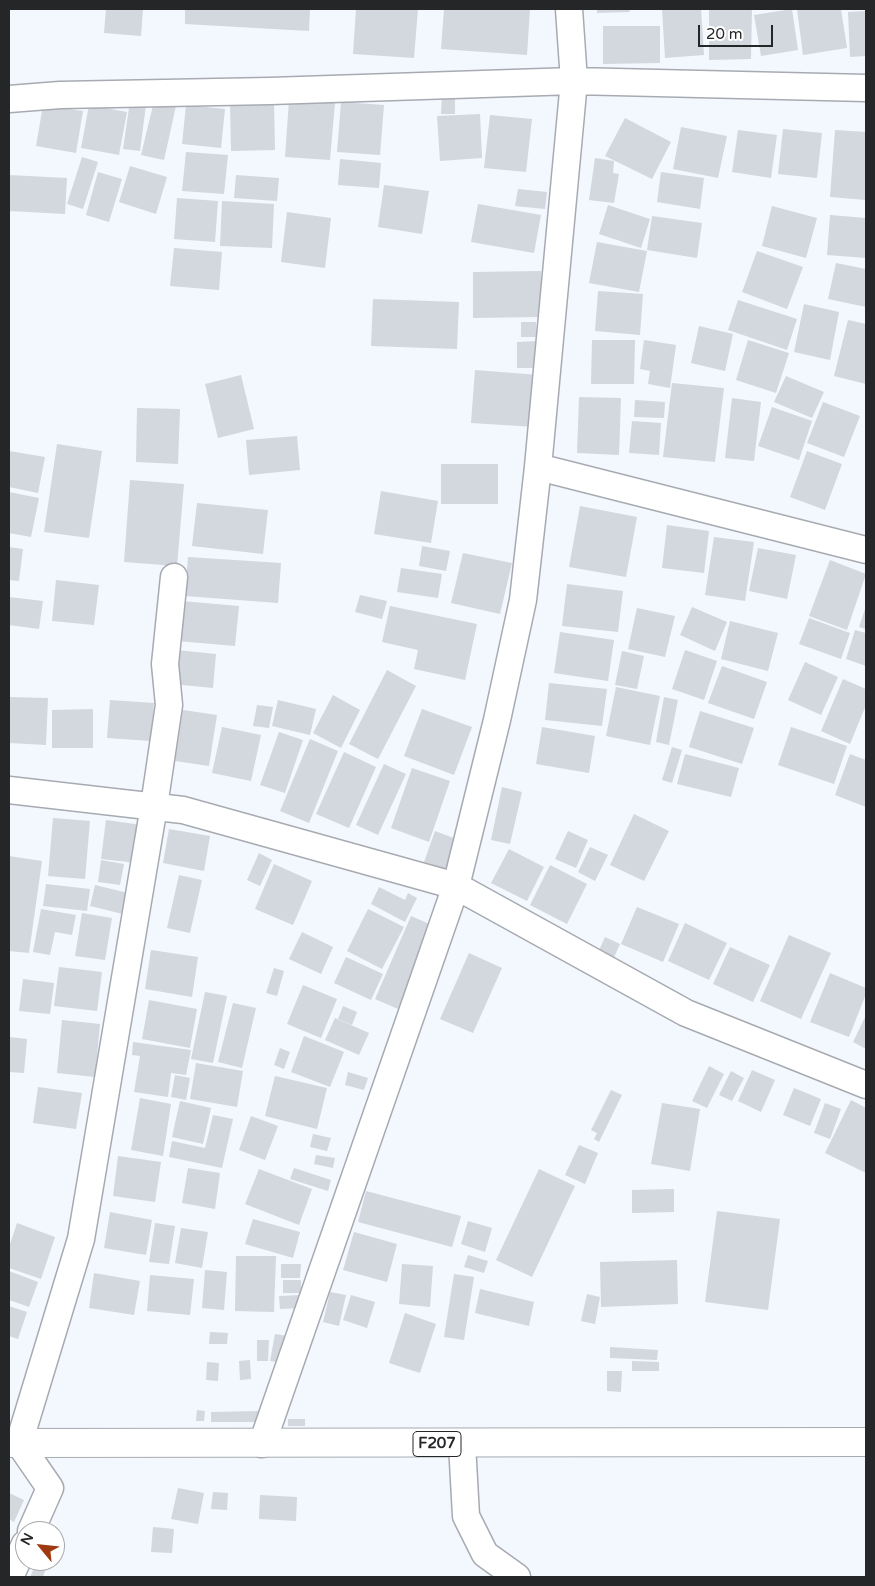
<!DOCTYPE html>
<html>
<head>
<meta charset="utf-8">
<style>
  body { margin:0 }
  #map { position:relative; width:875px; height:1586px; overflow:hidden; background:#f3f7fe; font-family:"Varela Round",sans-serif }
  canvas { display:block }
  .frame { position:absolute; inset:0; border:10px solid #242628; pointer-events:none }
  .north { position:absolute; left:15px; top:1521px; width:50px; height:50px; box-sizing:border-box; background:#fff; border:1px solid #a7a8a9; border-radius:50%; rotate:298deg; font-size:14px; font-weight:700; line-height:20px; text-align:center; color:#242628 }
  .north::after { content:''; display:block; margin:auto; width:18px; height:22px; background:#9f390f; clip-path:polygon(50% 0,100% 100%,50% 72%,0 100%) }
  .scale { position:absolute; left:698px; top:25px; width:75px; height:22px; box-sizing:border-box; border:2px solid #242628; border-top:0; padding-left:6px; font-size:15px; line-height:18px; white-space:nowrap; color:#242628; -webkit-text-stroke:4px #fff; paint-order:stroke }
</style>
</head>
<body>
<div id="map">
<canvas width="875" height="1586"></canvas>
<div class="frame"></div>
<div class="north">N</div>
<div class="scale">20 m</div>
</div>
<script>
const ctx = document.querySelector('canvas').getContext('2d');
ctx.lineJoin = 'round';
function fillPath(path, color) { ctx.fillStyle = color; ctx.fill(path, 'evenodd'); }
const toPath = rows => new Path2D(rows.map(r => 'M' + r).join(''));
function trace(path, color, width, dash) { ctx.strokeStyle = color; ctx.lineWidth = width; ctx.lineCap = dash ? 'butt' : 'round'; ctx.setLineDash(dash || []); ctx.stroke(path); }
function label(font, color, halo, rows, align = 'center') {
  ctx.font = font + ' "Varela Round",sans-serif'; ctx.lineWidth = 4; ctx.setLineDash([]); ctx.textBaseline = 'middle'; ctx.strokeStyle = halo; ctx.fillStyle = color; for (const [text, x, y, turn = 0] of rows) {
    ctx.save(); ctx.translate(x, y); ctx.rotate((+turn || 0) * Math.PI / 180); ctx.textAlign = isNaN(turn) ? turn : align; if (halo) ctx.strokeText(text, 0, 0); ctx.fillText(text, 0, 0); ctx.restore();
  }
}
const building = toPath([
  [106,9,143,9,141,36,104,33],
  [185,9,310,9,309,31,185,24],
  [356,9,418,9,414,58,353,54],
  [444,9,530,9,527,55,441,49],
  [597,9,629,9,630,12,597,13],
  [662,9,701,9,704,55,665,58],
  [709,9,752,9,751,59,709,60],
  [792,9,798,50,761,56,754,15],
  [797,9,841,9,847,48,803,55],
  [866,11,866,56,850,57,848,12],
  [603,26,660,26,660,63,603,64],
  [442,93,455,94,455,114,441,114],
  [131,94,147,97,140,151,123,149],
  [289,100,335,103,330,160,285,157],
  [154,101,176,106,164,160,141,155],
  [274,102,275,150,231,151,230,104],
  [341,102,384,105,380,155,337,152],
  [43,105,83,111,76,153,36,146],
  [89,105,127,112,119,155,81,148],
  [186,105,225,109,221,148,182,144],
  [480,114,482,158,440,161,437,116],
  [490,115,532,119,526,172,484,168],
  [625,118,671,142,652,179,605,156],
  [681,127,727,136,718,178,673,169],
  [783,129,822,133,817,178,778,174],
  [738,130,777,135,771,178,732,172],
  [835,130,866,132,866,200,830,197],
  [186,152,228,155,224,194,182,191],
  [82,157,98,162,83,209,67,204],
  [595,158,614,161,613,173,619,174,614,203,589,200],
  [340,159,381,163,379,188,338,185],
  [130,166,167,177,156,214,119,202],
  [98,172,122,179,109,222,86,215],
  [661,172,704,178,700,209,657,202],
  [9,175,67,178,65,214,9,211],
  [236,175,279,178,277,201,234,198],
  [384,185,429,191,422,234,378,227],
  [518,189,547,192,545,209,515,206],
  [177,198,218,201,215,242,174,239],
  [222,201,274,204,272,248,220,246],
  [478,204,541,215,534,253,471,242],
  [608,205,650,219,641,248,599,234],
  [772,206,817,218,806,258,762,246],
  [287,212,331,218,325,268,281,262],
  [830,215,866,218,866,258,827,255],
  [652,216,702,223,697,258,647,250],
  [597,242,647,251,639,292,589,283],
  [174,248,222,252,219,290,170,286],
  [757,251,803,267,787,309,742,292],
  [836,263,866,269,866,307,828,299],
  [541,271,541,317,473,318,473,272],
  [598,291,643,294,640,335,595,331],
  [373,299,459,302,457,349,371,346],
  [738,300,797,319,787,350,728,330],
  [804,304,839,312,830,360,794,352],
  [848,320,866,324,866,384,834,376],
  [521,322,536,322,536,337,521,337],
  [699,326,733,334,725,371,691,363],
  [592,340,635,340,634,384,591,384],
  [644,340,676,345,670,388,648,384,650,371,640,369],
  [748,340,789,353,776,393,736,380],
  [538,341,538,368,517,368,517,342],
  [475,370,539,375,535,427,471,423],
  [241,375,254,429,218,438,205,384],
  [786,376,824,392,812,418,774,402],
  [672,383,724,388,715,462,663,457],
  [579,397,621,398,619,455,577,453],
  [732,398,761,402,754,461,725,458],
  [635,400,665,402,664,418,634,417],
  [823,402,860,416,844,457,807,443],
  [772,407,812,421,799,460,758,446],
  [137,408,180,409,178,464,136,462],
  [632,421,661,423,659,455,629,453],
  [297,436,300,470,249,475,246,440],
  [57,444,102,451,89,538,44,532],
  [9,451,45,457,38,493,9,487],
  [807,451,842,464,825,510,790,497],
  [441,464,498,464,498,504,441,504],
  [130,480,184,484,177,566,124,562],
  [381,491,438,501,431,543,374,534],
  [9,492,39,498,31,537,9,533],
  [197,503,268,510,263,554,192,546],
  [580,506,637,517,626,577,569,567],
  [667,525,709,531,704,573,662,568],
  [714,537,754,542,745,601,705,595],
  [422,546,450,551,446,571,419,566],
  [9,547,23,549,19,581,9,580],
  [758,548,796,555,787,599,749,591],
  [463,553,512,563,500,614,451,603],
  [188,557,281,563,278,603,185,596],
  [830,560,866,574,847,630,809,616],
  [401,568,442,574,438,598,397,592],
  [56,580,99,585,94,625,52,621],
  [567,584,623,591,618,632,562,626],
  [360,595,387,601,382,619,355,612],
  [9,597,43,601,39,629,9,625],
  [181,601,239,606,235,646,177,641],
  [390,606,477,624,465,680,414,669,418,650,382,642],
  [866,606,866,629,859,627],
  [692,607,727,622,715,651,680,635],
  [637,608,675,616,665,657,628,649],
  [809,618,850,633,841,659,799,644],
  [730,621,778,633,768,671,721,659],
  [855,630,866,633,866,666,846,659],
  [560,632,614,640,608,681,554,673],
  [176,650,216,654,213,688,172,684],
  [685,650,717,661,704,700,672,689],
  [622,651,644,656,637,689,615,685],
  [805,662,838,677,821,715,788,700],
  [722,666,767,682,754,719,708,703],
  [387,670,416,686,378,759,349,744],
  [843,679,866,689,866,705,850,744,821,731],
  [549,683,607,689,602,726,545,720],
  [616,687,660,696,650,745,606,736],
  [333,695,360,710,341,748,313,733],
  [9,697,48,698,46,745,9,743],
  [664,697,678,700,669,745,656,742],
  [110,700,154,703,151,741,107,738],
  [278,700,316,709,310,735,272,726],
  [257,705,273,707,269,728,253,726],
  [93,709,93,748,52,748,52,710],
  [422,709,472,727,454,775,404,756],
  [183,710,217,715,209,766,175,761],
  [700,711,754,728,742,764,689,747],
  [222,727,261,735,251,781,212,773],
  [542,727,595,736,589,773,536,764],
  [791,727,847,746,834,784,778,765],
  [279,732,303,740,285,793,260,785],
  [310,739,338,751,309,823,280,811],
  [672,747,682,750,672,783,662,780],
  [344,752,376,767,349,828,316,814],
  [685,754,739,768,731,797,677,784],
  [850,754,866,760,866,807,835,795],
  [384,764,406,774,378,835,356,825],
  [412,768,450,781,429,842,391,828],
  [502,787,522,792,510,844,491,840],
  [634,814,669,831,644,881,610,865],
  [53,818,90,821,85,879,48,876],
  [106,820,142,825,137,863,101,859],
  [169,829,210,836,204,871,163,863],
  [435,831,459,840,447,874,423,865],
  [568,831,588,840,576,868,555,859],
  [590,847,608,855,595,881,578,872],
  [509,849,544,867,527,901,491,883],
  [259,853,272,860,260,886,247,880],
  [9,856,42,861,29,953,9,951],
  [101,860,124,864,120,885,98,882],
  [274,864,312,881,293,925,255,909],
  [550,865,587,884,567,924,530,905],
  [179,875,202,880,190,933,167,928],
  [46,884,90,889,87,911,43,906],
  [95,885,132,894,127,915,90,906],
  [379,887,405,900,408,893,417,898,405,922,371,904],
  [637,907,679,924,663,962,621,944],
  [41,909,76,915,72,935,55,932,50,955,33,952],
  [368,909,404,927,382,969,347,951],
  [82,913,112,918,105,960,75,956],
  [411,916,434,926,398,1009,375,999],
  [685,923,727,943,709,980,668,961],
  [302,932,333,947,321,974,289,959],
  [789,935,831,953,801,1019,760,1001],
  [605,937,620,944,612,962,597,955],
  [730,947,770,965,753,1002,713,984],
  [151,950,198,957,192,997,145,989],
  [469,953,502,968,473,1033,440,1019],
  [346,957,383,974,371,1000,334,983],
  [59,967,102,972,97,1011,54,1006],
  [274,968,284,971,277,996,266,993],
  [830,973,866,988,866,994,849,1037,810,1022],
  [23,979,54,983,50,1014,19,1011],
  [303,985,337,999,321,1038,287,1024],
  [205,992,227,996,213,1063,191,1059],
  [149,1000,197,1009,190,1048,142,1039],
  [233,1003,256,1008,242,1068,218,1062],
  [343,1006,357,1012,352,1025,338,1019],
  [866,1015,866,1049,853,1042],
  [335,1018,369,1033,359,1055,325,1040],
  [62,1020,100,1024,95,1077,57,1073],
  [304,1036,344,1052,330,1087,291,1072],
  [9,1037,27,1039,24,1073,9,1072],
  [133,1042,191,1050,186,1075,171,1073,168,1097,134,1092,140,1056,132,1055],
  [280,1048,290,1052,284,1069,274,1065],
  [196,1063,243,1071,237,1107,190,1099],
  [709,1066,724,1074,707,1108,692,1101],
  [752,1070,775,1080,761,1112,738,1101],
  [731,1071,744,1078,732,1101,719,1095],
  [348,1072,368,1078,364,1090,345,1085],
  [175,1075,190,1078,186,1100,171,1097],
  [275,1076,327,1088,317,1129,265,1116],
  [38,1087,82,1093,76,1129,33,1123],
  [794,1088,821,1099,810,1126,783,1115],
  [611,1090,622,1095,599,1142,594,1139,597,1133,591,1130],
  [140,1098,171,1104,163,1156,131,1150],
  [851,1100,866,1108,866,1173,825,1153],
  [180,1101,211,1108,203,1144,172,1137],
  [662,1103,700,1109,690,1171,651,1164],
  [825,1103,841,1109,830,1139,814,1133],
  [213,1115,233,1119,222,1168,169,1157,172,1141,205,1148],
  [251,1116,278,1126,265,1160,239,1150],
  [313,1134,331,1138,327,1151,310,1147],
  [579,1145,598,1153,585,1184,565,1175],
  [316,1155,335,1158,333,1168,314,1164],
  [118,1156,161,1162,155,1202,113,1196],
  [188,1168,220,1173,215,1209,182,1203],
  [294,1168,331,1180,328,1191,290,1179],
  [259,1169,312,1189,299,1225,245,1204],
  [539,1169,575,1186,532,1277,496,1260],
  [674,1189,674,1212,632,1213,632,1190],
  [366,1191,461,1216,452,1247,358,1222],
  [717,1211,780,1219,768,1310,705,1302],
  [110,1212,152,1220,146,1255,104,1248],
  [253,1219,300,1232,293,1258,245,1244],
  [468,1221,492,1228,485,1252,461,1244],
  [17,1223,55,1237,41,1279,9,1268,9,1247],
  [155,1223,175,1226,169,1264,149,1262],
  [181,1228,208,1232,202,1268,175,1263],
  [354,1232,397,1244,387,1282,343,1270],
  [468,1255,488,1261,484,1273,464,1267],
  [236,1256,276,1256,274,1312,235,1311],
  [677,1260,678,1304,601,1307,600,1262],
  [281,1264,301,1264,300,1278,281,1278],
  [402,1264,433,1266,430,1307,399,1304],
  [205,1270,227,1272,224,1310,202,1308],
  [9,1271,38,1282,29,1307,9,1300],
  [94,1273,140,1281,134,1315,89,1308],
  [454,1274,474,1277,464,1340,444,1337],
  [150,1275,194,1279,190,1315,147,1311],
  [283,1280,301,1280,301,1293,283,1293],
  [480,1289,534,1302,529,1326,475,1313],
  [330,1292,346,1295,339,1326,323,1322],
  [587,1294,600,1297,595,1324,581,1321],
  [301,1295,302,1308,280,1309,279,1296],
  [351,1295,375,1302,367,1328,343,1320],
  [9,1306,27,1312,18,1339,9,1336],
  [405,1313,436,1324,420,1373,389,1363],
  [210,1332,228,1333,227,1344,209,1344],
  [275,1334,288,1336,283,1363,270,1361],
  [257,1340,269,1340,268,1361,257,1361],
  [610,1347,658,1350,657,1360,610,1358],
  [250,1360,251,1379,240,1380,239,1361],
  [632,1361,659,1362,659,1371,632,1371],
  [207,1362,219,1363,218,1381,206,1380],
  [607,1371,622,1371,621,1392,607,1391],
  [197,1410,205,1411,204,1421,196,1421],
  [261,1411,262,1422,211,1422,211,1412],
  [288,1419,305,1419,305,1426,288,1426],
  [178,1488,204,1493,198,1524,171,1519],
  [213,1492,228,1493,227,1510,211,1509],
  [9,1493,24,1500,14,1522,9,1519],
  [260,1495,297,1497,296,1521,259,1519],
  [153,1527,174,1529,172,1553,151,1552],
  [36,1564,46,1568,43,1577,30,1577]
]);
const minor = toPath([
  [9,99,60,95,270,91,574,81,866,88],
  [538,467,866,550],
  [9,790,183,810,456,886,686,1013,866,1085],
  [262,1444,456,886,497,720,523,600,538,467,574,81,569,9],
  [462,1444,466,1516,485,1554,517,1577],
  [31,1531,50,1488,19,1443,81,1239,154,806,169,705,165,664,174,577],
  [10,1577,25,1544]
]);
const primary = toPath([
  [9,1443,866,1442]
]);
const shields = [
  [437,1444,48]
];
const shieldNames = [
  ["F207",437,1444]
];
fillPath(building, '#d3d7de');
trace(minor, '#a7abb1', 29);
trace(primary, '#a7abb1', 30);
trace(minor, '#fff', 26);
trace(primary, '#fff', 28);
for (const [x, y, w] of shields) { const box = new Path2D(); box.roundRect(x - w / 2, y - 12.5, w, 25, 4); ctx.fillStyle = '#fff'; ctx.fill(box); trace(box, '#242628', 1); }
label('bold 15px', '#242628', null, shieldNames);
</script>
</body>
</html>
